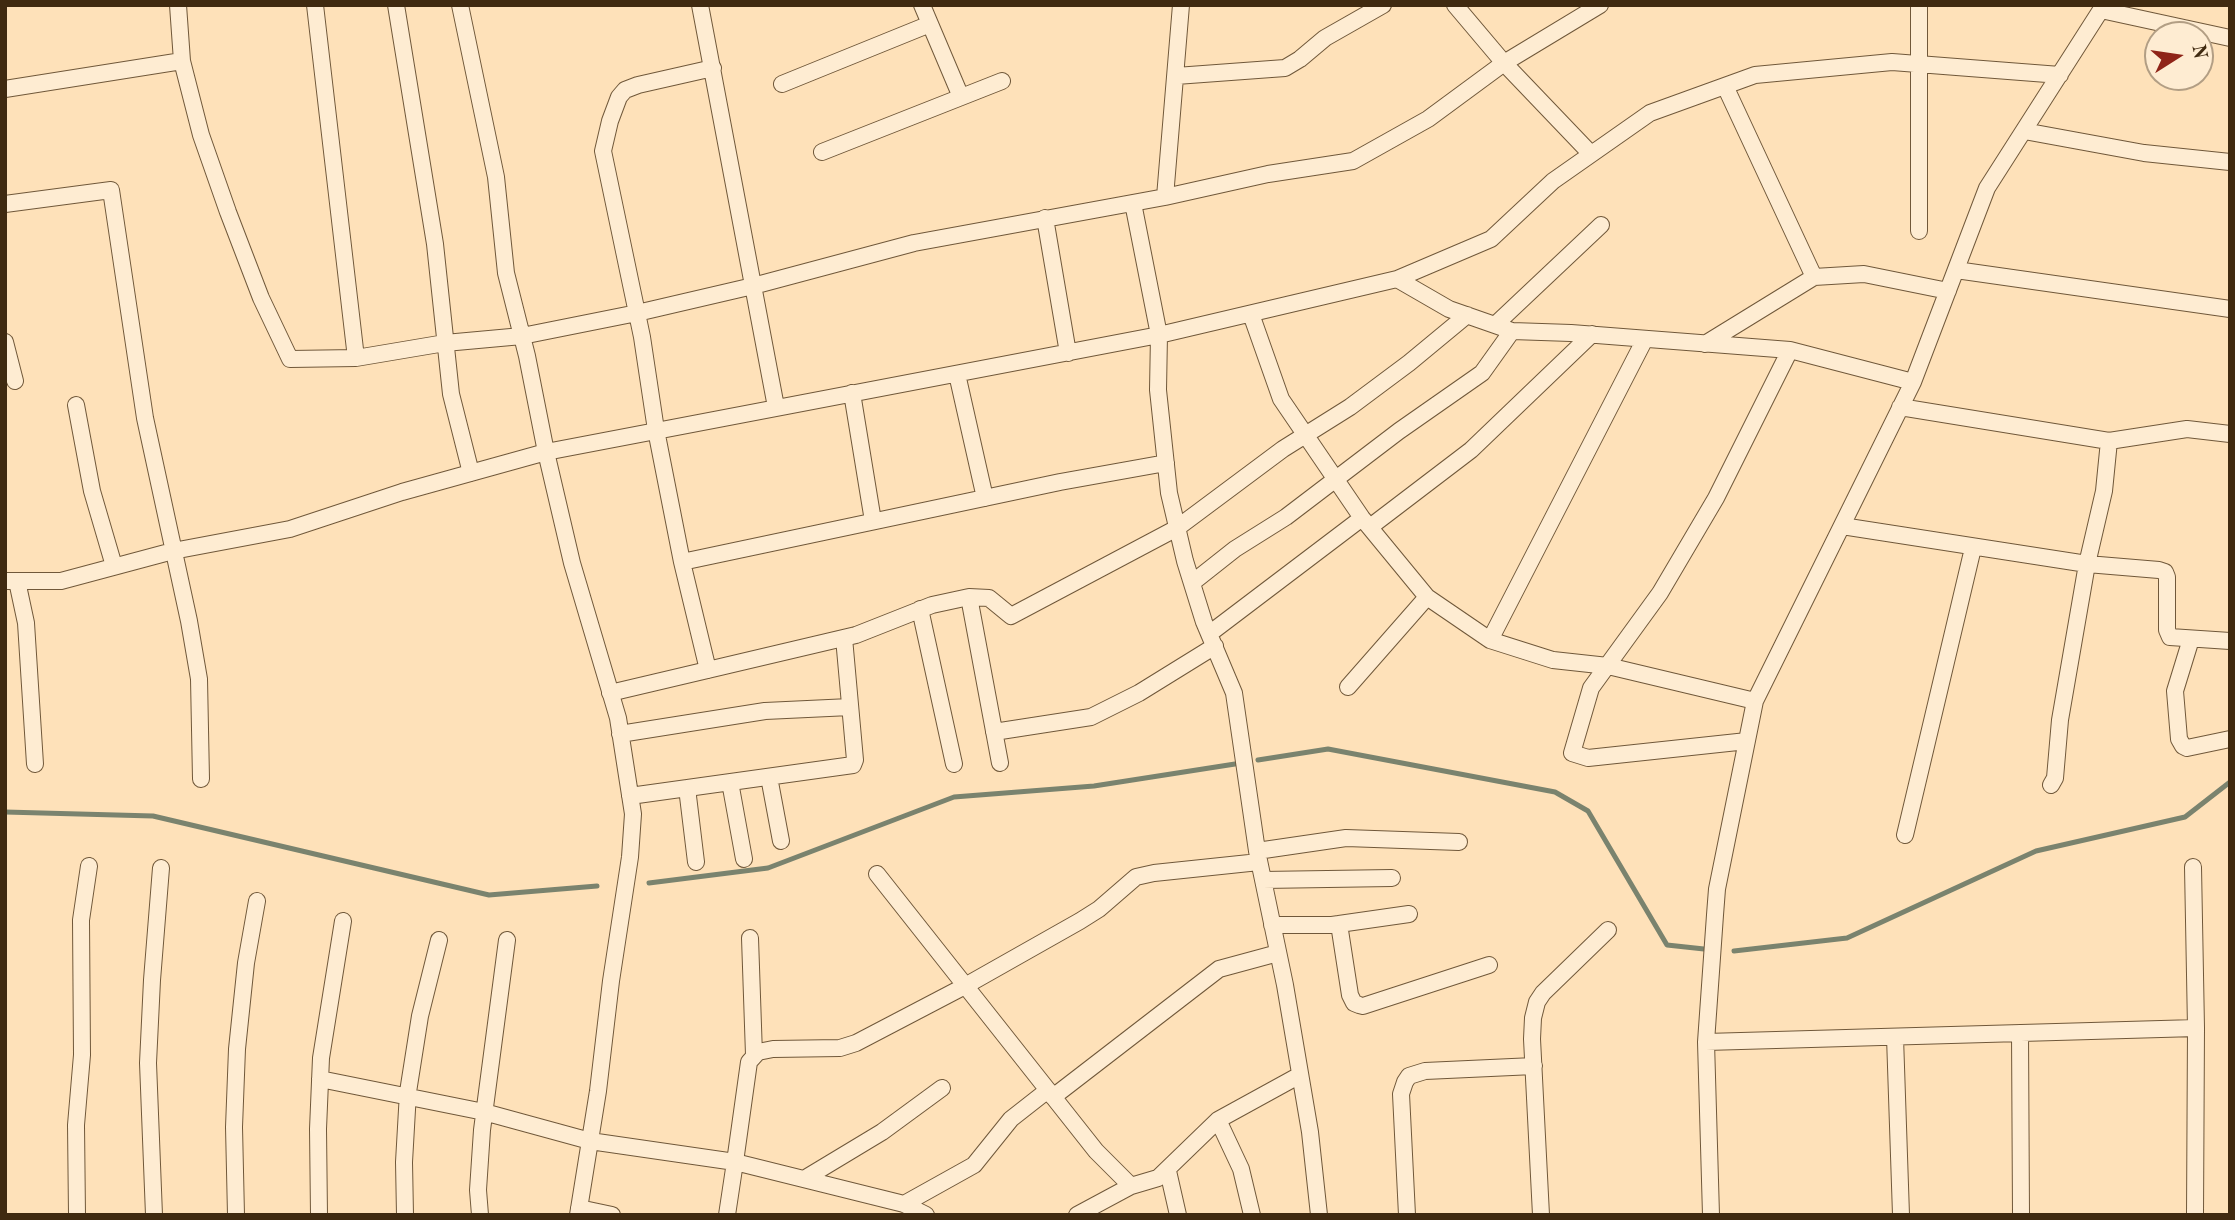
<!DOCTYPE html>
<html>
<head>
<meta charset="utf-8">
<style>
  body { margin:0 }
  #map { position:relative; width:2235px; height:1220px; overflow:hidden; background:#fee1b9; font-family:"Old Standard TT",serif }
  canvas { display:block }
  .frame { position:absolute; inset:0; border:7px solid #402a10; pointer-events:none }
  .north { position:absolute; left:2144px; top:21px; width:70px; height:70px; box-sizing:border-box; background:#feecd2; border:2px solid #b29e84; border-radius:50%; rotate:78deg; font-size:19px; font-weight:700; line-height:28px; text-align:center; color:#402a10 }
  .north::after { content:''; display:block; margin:auto; width:24px; height:32px; background:#8f2418; clip-path:polygon(50% 0,100% 100%,50% 72%,0 100%) }
</style>
</head>
<body>
<div id="map">
<canvas width="2235" height="1220"></canvas>
<div class="frame"></div>
<div class="north">N</div>
</div>
<script>
const ctx = document.querySelector('canvas').getContext('2d');
ctx.lineJoin = 'round';
const toPath = rows => new Path2D(rows.map(r => 'M' + r).join(''));
function trace(path, color, width, dash) { ctx.strokeStyle = color; ctx.lineWidth = width; ctx.lineCap = dash ? 'butt' : 'round'; ctx.setLineDash(dash || []); ctx.stroke(path); }
const stream = toPath([
  [1258,760,1328,749,1555,792,1588,811,1667,945,1704,949],
  [5,812,153,816,489,895,597,886],
  [649,883,768,868,954,797,1094,786,1235,764],
  [1734,951,1847,938,2036,851,2185,817,2230,782]
]);
const street = toPath([
  [396,5,435,244,451,394,471,473],
  [460,5,496,177,506,273,527,356,546,452,572,563,618,718,633,814,630,857,611,981,598,1091,578,1215],
  [700,5,776,407],
  [922,5,961,97],
  [1455,5,1504,63,1591,154],
  [2101,10,2230,38],
  [182,61,201,135,228,212,261,298,290,359,356,358,315,5],
  [713,68,638,85,625,90,619,97,610,121,603,151,642,337,656,430,682,562,1060,482,1166,463],
  [1176,76,1285,68,1300,59,1325,38,1383,5],
  [782,84,930,24],
  [1725,86,1814,277],
  [5,89,182,61,178,5],
  [2024,131,2144,153,2230,162],
  [822,152,1002,81],
  [1165,197,1181,5],
  [1133,203,1159,335,1158,390,1169,493,1185,561,1204,622,1234,693,1257,851,1285,985,1310,1132,1319,1215],
  [5,204,111,190,145,418,189,621,199,679,201,779],
  [1045,218,1068,353],
  [1919,231,1919,5],
  [1956,270,2230,309],
  [1397,279,1449,309,1512,331,1571,333,1790,350,1913,382],
  [1251,314,1281,399,1362,518,1427,597,1490,640,1553,660,1608,666,1755,701],
  [1495,325,1601,225],
  [5,342,15,381],
  [1705,344,1814,277,1864,274,1948,291],
  [356,358,445,343,522,336,637,313,753,286,914,243,1165,197,1268,174,1353,161,1428,119,1504,63,1600,5],
  [957,374,985,498],
  [852,393,873,521],
  [76,405,92,491,114,566],
  [1900,407,2109,441],
  [1842,526,2087,564,2159,570,2165,572,2167,577,2167,630,2170,637,2230,641],
  [1370,527,1471,450,1592,334],
  [682,562,708,670],
  [5,581,61,581,173,551,290,529,402,492,546,452,1159,335,1397,279,1491,239,1553,181,1650,113,1755,75,1892,62,2060,75],
  [17,581,26,623,35,764],
  [1192,583,1235,549,1286,517,1399,431,1482,373,1512,331],
  [969,597,1000,763],
  [920,609,954,764],
  [1209,634,1362,518],
  [2191,639,2175,691,2179,739,2183,746,2187,748,2230,739],
  [1490,640,1645,339],
  [1348,687,1427,597],
  [610,693,856,635,932,605,969,597,989,598,1011,616,1177,528,1283,449,1350,407,1409,363,1467,315],
  [994,732,1091,717,1139,693,1215,646],
  [620,734,765,711,850,707],
  [1747,741,1588,758,1572,753,1591,688,1660,593,1716,498,1790,350],
  [769,777,781,841],
  [730,782,744,859],
  [2051,785,2055,778,2060,720,2087,564,2104,491,2109,441,2187,429,2230,434],
  [687,788,696,862],
  [630,796,853,765,855,760,844,638],
  [1905,835,1973,548],
  [1257,851,1346,838,1459,842],
  [2193,867,2196,1028,2195,1215],
  [877,874,1096,1151,1131,1186],
  [1263,880,1392,878],
  [1339,924,1350,995,1354,1003,1359,1005,1363,1006,1489,965],
  [1272,925,1332,925,1409,914],
  [750,938,754,1055],
  [2020,1033,2021,1215],
  [1895,1037,1901,1215],
  [1706,1042,2196,1028],
  [320,1079,484,1112,590,1141,735,1162,749,1062,758,1052,773,1049,840,1048,856,1043,965,986,1080,921,1099,909,1136,877,1154,873,1259,862],
  [1053,1097,1219,969,1278,953],
  [1218,1120,1241,1169,1252,1215],
  [1168,1171,1178,1215],
  [804,1179,882,1132,942,1088],
  [579,1208,612,1215],
  [77,1215,76,1125,82,1055,81,920,89,866],
  [154,1215,148,1063,152,980,161,868],
  [236,1215,234,1127,237,1049,246,963,257,901],
  [319,1215,318,1129,321,1058,343,921],
  [405,1215,404,1162,408,1092,420,1016,439,940],
  [480,1215,478,1190,482,1130,507,940],
  [727,1215,735,1162,904,1204],
  [926,1215,904,1204,974,1165,1011,1119,1048,1090],
  [1077,1215,1131,1186,1158,1178,1218,1120,1300,1075],
  [1407,1215,1401,1094,1405,1082,1409,1076,1425,1071,1534,1066],
  [1541,1215,1532,1039,1533,1018,1537,1002,1543,993,1608,930],
  [1711,1215,1706,1042,1715,915,1717,889,1755,701,1913,382,1987,188,2104,5]
]);
trace(stream, '#7a836e', 5);
trace(street, '#70583a', 18);
trace(street, '#feecd2', 16);
</script>
</body>
</html>
